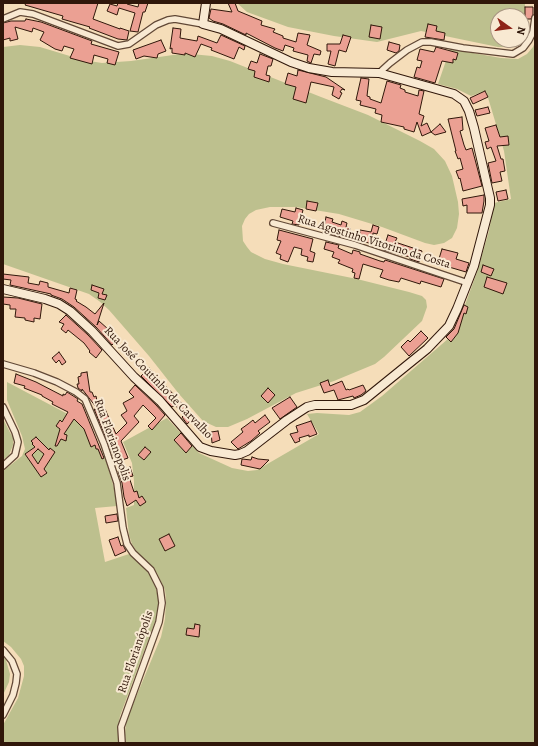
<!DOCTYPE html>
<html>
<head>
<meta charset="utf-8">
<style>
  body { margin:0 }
  #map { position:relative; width:538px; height:746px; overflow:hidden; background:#f5ddb9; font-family:Alegreya,serif }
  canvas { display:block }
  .frame { position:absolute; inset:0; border:4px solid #30170a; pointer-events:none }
  .north { position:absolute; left:490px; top:8px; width:40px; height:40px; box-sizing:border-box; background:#f8e9d2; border:1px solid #a89582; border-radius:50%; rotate:104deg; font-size:11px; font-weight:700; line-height:16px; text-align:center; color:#30170a }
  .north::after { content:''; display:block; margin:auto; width:14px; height:18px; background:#8f2418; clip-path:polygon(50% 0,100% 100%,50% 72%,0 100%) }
</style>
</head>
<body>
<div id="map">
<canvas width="538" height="746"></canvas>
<div class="frame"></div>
<div class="north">N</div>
</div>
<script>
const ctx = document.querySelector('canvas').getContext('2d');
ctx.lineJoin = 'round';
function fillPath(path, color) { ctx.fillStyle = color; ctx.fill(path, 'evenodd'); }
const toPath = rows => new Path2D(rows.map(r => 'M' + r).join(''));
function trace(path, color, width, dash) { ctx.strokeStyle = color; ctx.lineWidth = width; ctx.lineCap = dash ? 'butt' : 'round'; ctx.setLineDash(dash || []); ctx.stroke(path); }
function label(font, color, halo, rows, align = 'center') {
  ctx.font = font + ' Alegreya,serif'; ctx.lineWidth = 4; ctx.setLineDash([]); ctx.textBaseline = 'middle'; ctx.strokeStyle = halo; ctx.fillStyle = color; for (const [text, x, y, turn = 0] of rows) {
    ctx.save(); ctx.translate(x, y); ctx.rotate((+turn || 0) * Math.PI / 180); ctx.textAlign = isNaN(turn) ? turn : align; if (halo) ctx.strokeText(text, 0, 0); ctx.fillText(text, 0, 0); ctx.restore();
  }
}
const green = toPath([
  [237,3,525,3,525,22,522,37,522,16,498,16,498,40,520,40,509,47,498,47,421,31,377,42,334,36,288,27,247,12],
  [535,42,535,743,126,743,125,735,126,721,161,637,165,619,166,599,165,590,157,573,137,552,132,544,129,535,126,508,134,505,134,481,132,463,123,442,167,418,199,453,232,468,248,471,257,470,319,434,307,414,317,413,349,415,360,412,382,396,449,338,461,316,477,272,489,231,494,203,511,199,504,151,486,91,471,96,457,89,438,84,450,49,501,58,518,59,527,54,533,47],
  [20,45,40,47,83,60,102,63,131,61,173,55,191,54,212,56,230,61,321,97,368,115,420,141,434,149,445,161,452,176,458,202,459,214,457,228,452,238,444,243,434,245,425,243,382,227,339,214,296,207,270,207,256,210,249,214,245,219,242,226,243,241,247,247,251,252,265,259,283,264,357,279,409,292,422,296,426,300,427,307,422,321,384,357,375,364,334,381,296,393,247,419,228,427,216,427,203,421,179,394,149,356,109,310,99,301,89,294,3,264,3,47],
  [7,382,79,420,87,427,106,460,114,488,117,506,95,508,105,562,129,554,146,569,150,575,156,588,159,603,156,619,120,716,118,729,120,743,3,743,3,725,18,698,24,676,24,666,21,659,11,647,3,641,3,471,22,456,25,449,22,436,7,400],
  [3,419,13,438,13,445,9,455,3,460],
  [3,656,6,660,10,674,9,682,3,695]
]);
const building = toPath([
  [26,3,98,3,93,19,120,29,120,28,129,31,127,40,118,39,89,28,90,27,62,19,63,16,25,5,26,3],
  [118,3,127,3,127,4,138,7,139,3,148,3,145,12,143,12,138,32,130,31,135,13,119,8,117,15,107,11,110,4,117,6,118,3],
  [228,3,235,3,238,11,262,21,261,25,275,29,273,32,283,36,283,38,296,42,298,33,310,35,307,45,321,51,320,55,314,54,311,63,307,61,308,55,293,51,294,48,285,45,283,51,275,48,246,33,246,35,223,24,213,21,209,18,211,9,232,12,228,3],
  [525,7,533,7,533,15,531,19,525,19,525,7],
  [26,19,41,22,92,41,91,44,119,52,115,65,107,63,108,59,94,55,92,64,70,58,74,49,64,46,62,51,55,49,40,40,44,32,33,28,32,32,15,27,18,39,10,41,10,38,3,40,3,23,11,21,25,21,26,19],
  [428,24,437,26,436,31,445,33,444,40,425,37,428,24],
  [371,25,382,27,380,39,369,37,371,25],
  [173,28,181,29,180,38,197,41,198,36,217,43,221,35,245,46,244,50,239,47,234,59,211,50,212,48,201,44,195,57,185,53,185,55,172,53,172,48,170,49,173,28],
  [343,35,351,37,346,52,339,50,335,66,328,64,331,51,327,51,327,44,340,44,343,35],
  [161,40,166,51,158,54,157,58,144,56,136,59,133,50,161,40],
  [389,42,400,45,399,51,396,53,387,50,389,42],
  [436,47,458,53,456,60,453,59,453,63,442,61,435,83,414,77,417,67,420,68,422,61,417,60,420,49,434,52,436,47],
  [260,54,273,59,271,66,268,66,266,75,270,76,269,82,254,77,255,71,248,69,251,61,257,63,260,54],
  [298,70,326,77,345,90,342,89,340,92,342,93,339,99,332,95,334,87,311,82,306,103,293,99,296,87,285,84,288,73,297,76,298,70],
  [361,78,369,79,367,96,370,97,370,99,381,103,387,81,401,85,400,88,405,90,405,92,418,96,419,90,424,91,419,114,424,116,421,126,427,123,431,132,422,136,417,122,414,132,404,129,404,127,381,122,382,115,375,113,376,109,360,105,361,101,356,100,361,78],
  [485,91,488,97,473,104,470,98,485,91],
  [488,107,490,113,477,116,475,110,488,107],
  [462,117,463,130,460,131,464,145,466,150,472,148,482,186,463,191,460,178,459,179,456,171,463,169,460,158,458,159,455,151,456,151,448,119,462,117],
  [440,124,446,132,435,135,431,132,440,124],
  [496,125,500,137,508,136,509,145,497,146,501,159,503,159,505,171,500,172,502,181,492,183,488,163,496,161,491,147,487,149,485,142,489,141,485,128,496,125],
  [506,190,508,199,498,201,496,192,506,190],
  [484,195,484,201,482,213,467,213,467,205,463,206,462,199,484,195],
  [307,201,318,203,316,211,306,209,307,201],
  [296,208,303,210,299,225,292,224,293,221,280,217,282,209,295,212,296,208],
  [326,217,333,219,332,222,341,225,342,221,347,223,346,227,350,228,349,237,343,235,341,237,323,232,326,217],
  [373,225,379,227,377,234,373,233,372,244,359,240,360,230,371,232,373,225],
  [279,230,313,239,310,251,315,253,313,262,307,261,308,257,301,255,302,249,294,247,288,262,280,259,281,255,276,253,281,241,277,240,279,230],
  [388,235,397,238,395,242,422,251,419,262,410,259,410,257,383,250,388,235],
  [326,242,339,245,338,248,352,254,353,250,360,252,360,254,380,261,384,262,385,260,444,279,441,287,421,281,420,284,401,278,399,282,389,280,380,277,383,270,363,264,359,279,354,278,355,273,352,272,353,269,338,263,340,260,332,257,334,252,324,249,326,242],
  [442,249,458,253,456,259,469,263,466,272,449,267,450,264,438,262,442,249],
  [483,265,494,269,491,276,481,272,483,265],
  [3,274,29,277,28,283,39,285,40,281,48,283,48,287,69,293,70,288,77,290,75,299,77,300,76,301,86,307,95,314,104,303,97,325,99,321,108,329,106,331,116,341,112,345,96,327,74,307,62,299,51,295,51,294,10,285,11,280,3,279,3,274],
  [487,277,507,283,503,294,484,287,487,277],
  [92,285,104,289,102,294,107,295,105,300,98,298,99,293,91,290,92,285],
  [3,297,18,298,42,304,40,319,34,318,34,322,25,320,25,318,15,317,16,309,10,309,10,305,3,304,3,297],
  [464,305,468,307,466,314,464,313,458,333,451,342,446,337,454,329,464,305],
  [66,315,88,335,102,350,96,358,89,352,90,351,84,343,68,330,66,333,61,329,64,324,59,322,66,315],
  [421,331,428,338,409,356,401,347,408,340,410,342,421,331],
  [59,352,66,362,62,365,59,360,56,363,52,358,59,352],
  [149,368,188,410,187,411,194,418,187,424,182,417,184,415,175,405,172,407,141,376,149,368],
  [87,372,90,392,92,392,94,397,96,396,98,406,103,405,104,409,105,409,116,434,127,423,121,415,127,411,123,403,134,397,129,392,135,385,156,405,165,415,152,430,148,426,156,418,143,405,134,416,139,422,121,441,128,458,116,462,94,409,100,412,82,389,82,391,78,388,77,384,79,384,78,377,81,376,81,373,87,372],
  [16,374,36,382,63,396,63,394,65,395,67,392,78,399,77,401,82,404,104,458,102,459,98,449,96,449,95,445,91,447,84,429,74,419,64,434,67,435,66,441,61,439,57,446,55,446,60,429,56,426,60,420,62,422,68,412,52,404,53,402,42,396,42,395,24,388,25,386,14,383,16,374],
  [328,380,330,386,342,381,346,390,348,389,349,390,363,385,366,391,361,395,354,398,353,396,338,400,334,390,324,393,320,383,328,380],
  [268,388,275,395,268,403,261,396,268,388],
  [290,397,297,407,280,419,272,408,290,397],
  [265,415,270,422,258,431,260,433,251,441,238,449,231,442,243,432,241,429,248,424,253,420,255,423,265,415],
  [311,421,317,434,309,437,309,435,299,438,300,441,295,443,290,434,298,432,296,426,311,421],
  [218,431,220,440,212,443,211,432,218,431],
  [181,433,192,446,186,453,174,440,181,433],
  [36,437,49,450,50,448,55,452,44,469,47,473,41,477,25,454,35,447,32,444,33,443,31,441,36,437],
  [38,449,44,454,38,464,32,455,38,449],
  [145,447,151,452,144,460,138,455,145,447],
  [252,457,258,459,269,460,260,469,241,465,242,459,251,460,252,457],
  [130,467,133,476,129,477,134,492,137,491,139,498,142,496,146,502,140,506,136,500,127,506,124,497,122,483,118,471,130,467],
  [117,514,118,521,106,523,105,516,117,514],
  [169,534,175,546,165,551,159,539,169,534],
  [118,537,121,546,123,545,126,551,115,556,109,540,118,537],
  [195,624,200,625,199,637,186,635,187,628,194,629,195,624]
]);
const street = toPath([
  [3,19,20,12,33,14,118,46,129,44,156,25,168,20,175,19,203,24],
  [379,73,390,63,407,50,422,42,431,42,463,48,513,54,523,48,529,40,533,32,535,18],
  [273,223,355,245,468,283],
  [3,364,34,373,57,382,76,392,85,399,104,444,117,483,123,528,127,544,133,553,151,570,160,588,162,603,159,622,121,727,122,743],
  [3,407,15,432,18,442,15,455,3,466],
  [3,650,12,661,17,674,16,683,13,695,3,715]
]);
const secondary = toPath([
  [3,289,45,299,59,304,70,311,92,331,134,377,160,401,200,447,211,451,235,455,240,454,247,451,287,420,307,407,315,405,351,405,364,400,427,349,449,326,457,309,474,266,490,205,490,198,474,128,469,111,464,101,454,94,379,73,332,72,309,68,291,62,221,29,203,24,206,3]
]);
const streetNames = [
  ["Rua Agostinho Vitorino da Costa",374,242,17],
  ["Rua José Coutinho de Carvalho",158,383,46],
  ["Rua Florianopolis",112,440,70],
  ["Rua Florianópolis",136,652,-71]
];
fillPath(green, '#bdc08e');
fillPath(building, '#eba093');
trace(building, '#30170a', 1);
trace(street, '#614836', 8);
trace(secondary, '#30170a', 10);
trace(street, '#f8e9d2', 5.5);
trace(secondary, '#f8e9d2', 8);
label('12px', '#30170a', '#f8e9d2', streetNames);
</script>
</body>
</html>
